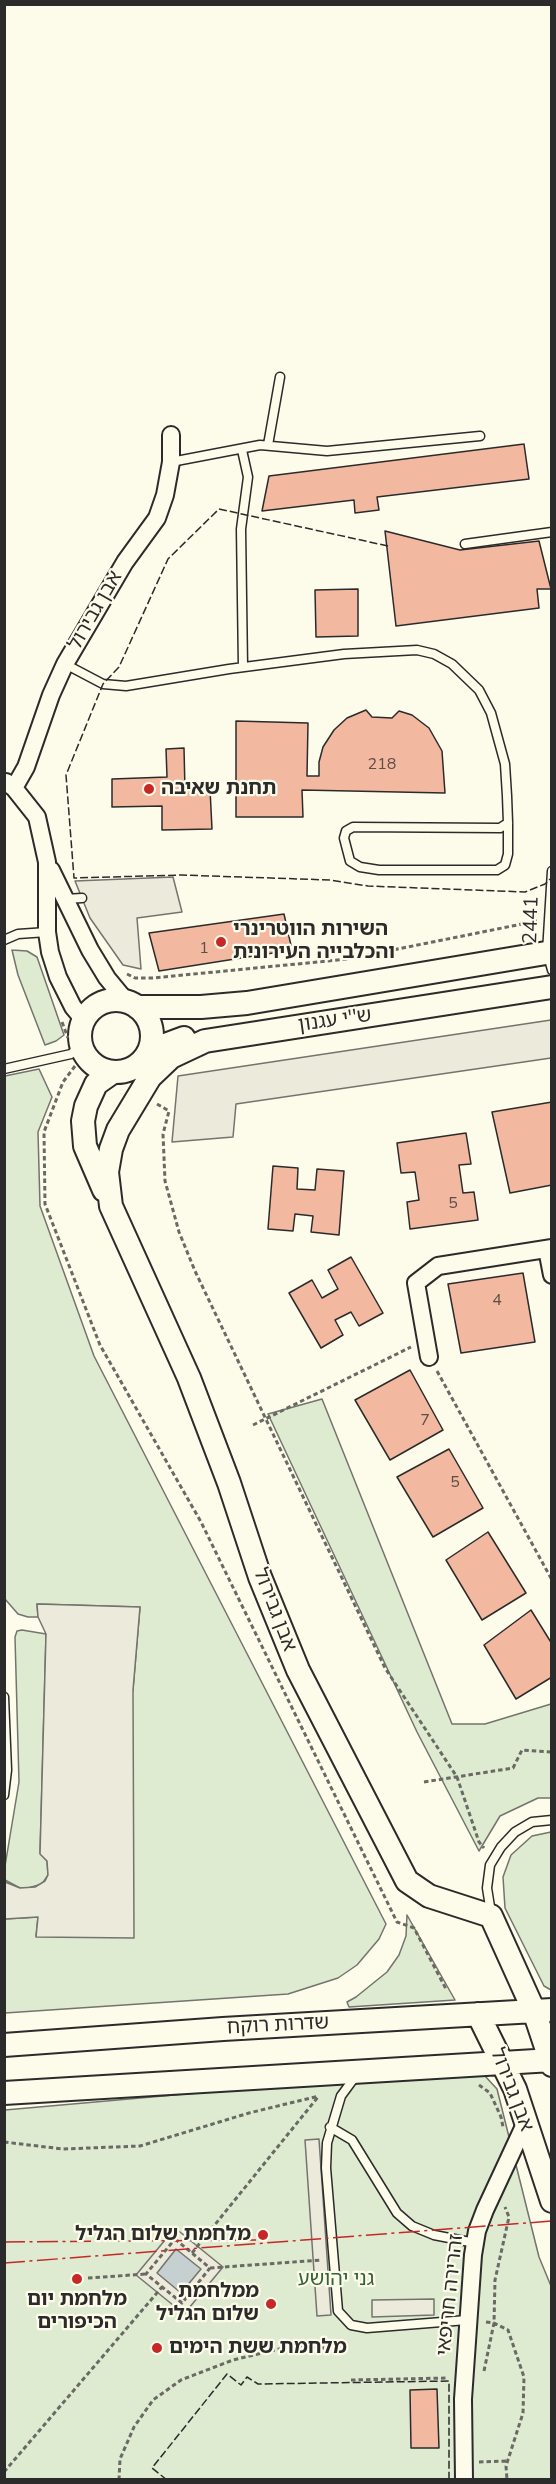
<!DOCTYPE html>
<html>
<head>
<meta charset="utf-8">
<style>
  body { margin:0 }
  #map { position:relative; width:556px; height:2484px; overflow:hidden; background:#fdfbea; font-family:"Nunito Sans",sans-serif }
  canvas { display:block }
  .frame { position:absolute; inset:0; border:6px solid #2b2b2b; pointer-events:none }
</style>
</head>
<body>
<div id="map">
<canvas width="556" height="2484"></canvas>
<div class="frame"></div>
</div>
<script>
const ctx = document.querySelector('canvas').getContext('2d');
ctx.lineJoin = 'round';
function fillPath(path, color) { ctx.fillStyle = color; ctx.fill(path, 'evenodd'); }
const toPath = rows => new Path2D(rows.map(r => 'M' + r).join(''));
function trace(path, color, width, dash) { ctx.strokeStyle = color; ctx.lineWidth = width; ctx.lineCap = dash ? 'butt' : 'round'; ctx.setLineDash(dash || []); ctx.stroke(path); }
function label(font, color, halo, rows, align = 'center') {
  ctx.font = font + ' "Nunito Sans","Noto Sans Hebrew",sans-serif'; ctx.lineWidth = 4.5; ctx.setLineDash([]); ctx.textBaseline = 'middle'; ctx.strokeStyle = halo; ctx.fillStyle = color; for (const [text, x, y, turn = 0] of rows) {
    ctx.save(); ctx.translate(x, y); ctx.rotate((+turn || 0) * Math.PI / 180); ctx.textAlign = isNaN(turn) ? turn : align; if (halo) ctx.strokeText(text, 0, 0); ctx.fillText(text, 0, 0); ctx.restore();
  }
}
const green = toPath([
  [12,950,27,951,37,957,64,1035,56,1041,45,1045,18,975,12,950],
  [39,1069,52,1097,38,1132,40,1206,94,1356,386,1924,379,1939,357,1965,338,1978,288,1994,5,2013,4,1919,38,1917,36,1936,133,1690,140,1607,37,1604,38,1617,28,1617,18,1614,5,1599,5,1076,39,1069],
  [322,1399,452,1724,485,1724,551,1704,551,1798,538,1798,500,1816,479,1851,417,1732,268,1414,322,1399],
  [22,1630,46,1634,40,1853,47,1861,48,1875,42,1884,28,1888,20,1888,5,1880,5,1866,19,1782,15,1637,17,1631,22,1630],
  [551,1832,552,1832,551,1990,544,1986,505,1908,503,1877,511,1855,532,1836,551,1832],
  [407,1915,455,2000,349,2007,347,2002,356,1997,387,1972,399,1955,406,1936,407,1915],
  [472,2072,485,2076,497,2089,539,2257,551,2286,551,2479,5,2480,5,2110,332,2081,472,2072]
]);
const parking = toPath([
  [173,877,182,912,137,918,141,969,123,965,90,918,75,881,173,877],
  [551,1020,551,1058,236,1104,233,1137,172,1142,178,1076,551,1020],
  [37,1604,140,1607,133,1690,134,1938,36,1937,38,1917,5,1919,5,1882,20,1888,35,1887,45,1881,48,1875,47,1861,40,1854,46,1634,38,1617,37,1604],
  [319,2139,331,2315,317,2316,305,2140,319,2139],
  [175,2228,223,2267,184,2314,136,2275,175,2228],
  [434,2299,434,2315,372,2317,372,2300,434,2299]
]);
const water = toPath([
  [176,2249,201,2269,181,2293,157,2273,176,2249]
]);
const building = toPath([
  [524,444,529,479,377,497,379,510,355,513,354,500,262,511,269,476,524,444],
  [385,531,460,550,539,541,551,589,537,589,539,608,396,626,385,531],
  [358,589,358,636,316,637,315,590,358,589],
  [366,710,372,717,392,718,399,711,412,715,429,728,442,751,445,793,302,790,303,817,236,817,236,721,308,723,307,776,319,776,319,762,323,747,334,730,347,718,366,710],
  [184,748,185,790,210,789,212,829,162,830,162,806,112,807,112,779,167,777,166,749,184,748],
  [284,914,292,950,159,971,149,933,284,914],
  [552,1102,552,1185,510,1193,492,1112,552,1102],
  [466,1133,471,1164,459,1165,463,1193,474,1192,478,1220,410,1229,407,1202,419,1200,415,1172,401,1173,397,1143,466,1133],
  [273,1166,298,1168,297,1189,315,1190,317,1169,344,1171,339,1235,311,1232,313,1216,295,1214,293,1231,268,1229,273,1166],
  [351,1257,383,1313,359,1326,351,1312,335,1320,343,1335,321,1348,289,1293,312,1280,322,1298,338,1289,328,1270,351,1257],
  [523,1273,535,1342,461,1353,448,1284,523,1273],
  [410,1370,443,1430,390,1460,355,1400,410,1370],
  [449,1449,483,1508,433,1537,397,1477,449,1449],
  [488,1532,526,1593,482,1620,446,1560,488,1532],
  [531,1610,552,1644,552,1677,516,1699,484,1645,531,1610],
  [437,2389,439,2448,411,2448,410,2390,437,2389]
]);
const path = toPath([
  [127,974,135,978,153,978,348,959,537,921],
  [62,1022,68,1038],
  [75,1066,63,1082,44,1132,45,1204,100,1345,201,1522,397,1922,414,1928,446,1989],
  [157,1104,169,1111,163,1134,165,1181,179,1232,195,1271,385,1668,457,1777,479,1842,484,1848],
  [437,1371,552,1580],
  [253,1425,411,1347],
  [424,1782,513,1768,522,1750,552,1752],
  [479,2085,490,2093,501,2117,503,2127],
  [4,2142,63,2149,140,2146,249,2113,319,2096],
  [175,2239,210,2268,182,2303,146,2274,175,2239],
  [192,2253,318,2097],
  [210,2268,322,2260],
  [88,2278,146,2274],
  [486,2322,494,2323,508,2330,524,2377,523,2413,506,2466,507,2480],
  [484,2371,494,2323,495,2280,509,2217,505,2207],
  [351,2380,448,2378],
  [479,2462,507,2461],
  [4,2472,162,2287],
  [119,2480,120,2459,134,2427,153,2400,181,2380,233,2360,296,2345,324,2348]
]);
const service = toPath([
  [268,445,280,377],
  [242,450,248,477,241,529,243,667],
  [171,462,260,445,327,451,480,436],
  [465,544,552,532],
  [65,664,103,684,126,686,229,669,344,654,417,650,434,654,452,664,479,690,491,713,505,764,507,796,508,823,508,854,505,865,497,870,379,870,360,867,350,861,344,838,346,831,353,827,500,828,508,823],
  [552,871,547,952,552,970],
  [65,899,82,898],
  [4,940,18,934,47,932],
  [4,1069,71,1054,79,1047,80,1042],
  [4,1697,7,1770,4,1795],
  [491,1913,487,1888,490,1865,501,1847,515,1832,532,1822,552,1820],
  [355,2077,341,2096,327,2143,326,2168,338,2311,351,2325,367,2328,467,2320],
  [330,2127,352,2140,397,2213,412,2226,434,2235,475,2243]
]);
const minor = toPath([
  [6,782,14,788,37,817,47,862,47,932,50,952,58,977,73,1007,84,1020],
  [14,788,26,767,51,695,65,664,125,562,157,518,165,495,171,462,171,435],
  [51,870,90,950,107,978,126,1001],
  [547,1249,552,1275],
  [429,1357,416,1283,438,1266,552,1248],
  [464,2480,463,2399,473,2255,477,2231,485,2210,525,2124]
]);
const secondary = toPath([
  [552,987,205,1041,171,1057,150,1077,118,1130,111,1149,107,1172,111,1206,189,1378,229,1483,260,1577,298,1670,407,1881,429,1896,491,1916,534,2011,552,2065],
  '80 1036a36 36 0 1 1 72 0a36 36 0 1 1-72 0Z',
  [137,1007,201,1007,247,1003,552,952],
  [149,1051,184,1038],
  [104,1190,85,1146,83,1121,86,1106,96,1084,113,1072],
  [478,2014,515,2089,552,2201],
  [4,2045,223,2029,552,2010],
  [4,2093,552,2060]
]);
const fence = toPath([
  [388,546,219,509,168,559,119,667,103,684,66,775,74,878,182,875,330,880,368,886,525,892,545,884,550,879],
  [167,2480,152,2468,227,2374,241,2385,247,2377,258,2384,449,2381,449,2480]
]);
const power = toPath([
  [4,2242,259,2240],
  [4,2263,552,2221]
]);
const markers = [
  [149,789,6,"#c62828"],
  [221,942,6,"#c62828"],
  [263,2235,6,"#c62828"],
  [77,2279,6,"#c62828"],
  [271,2304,6,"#c62828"],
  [157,2348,6,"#c62828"]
];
const numberNames = [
  ["218",382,765],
  ["1",204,949],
  ["5",453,1204],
  ["4",497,1301],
  ["7",425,1421],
  ["5",455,1483]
];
const streetNames = [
  ["אבן גבירול",96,611,-60],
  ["2441",532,920,-88],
  ["ש''י עגנון",335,1021,-8],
  ["אבן גבירול",274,1610,69],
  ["שדרות רוקח",278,2026,-3],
  ["אבן גבירול",511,2090,69],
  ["זהרירה חריפאי",451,2295,-84]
];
const poiNames = [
  ["תחנת שאיבה",161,789],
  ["השירות הווטרינרי",233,930],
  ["והכלבייה העירונית",233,953],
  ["מלחמת שלום הגליל",251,2235,"right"],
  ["ממלחמת",259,2292,"right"],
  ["שלום הגליל",259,2315,"right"],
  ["מלחמת יום",77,2300,"center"],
  ["הכיפורים",77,2323,"center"],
  ["מלחמת ששת הימים",169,2348]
];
const parkNames = [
  ["גני יהושע",336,2280]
];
fillPath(green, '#deebd1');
trace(green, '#74746e', 1.5);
fillPath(parking, '#eceadb');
trace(parking, '#74746e', 1.5);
fillPath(water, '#c7d0d0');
trace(water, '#74746e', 1.5);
fillPath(building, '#f2b8a0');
trace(building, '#2b2b2b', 1.5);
trace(service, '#2b2b2b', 11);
trace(minor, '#2b2b2b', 20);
trace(secondary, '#2b2b2b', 26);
trace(path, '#6a6964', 3, [4.5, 3]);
trace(service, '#fdfbea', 8);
trace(minor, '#fdfbea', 16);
trace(secondary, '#fdfbea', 22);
trace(fence, '#2b2b2b', 1.5, [8, 3]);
trace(power, '#c62828', 1.5, [21, 4.5, 3, 4.5]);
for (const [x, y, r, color] of markers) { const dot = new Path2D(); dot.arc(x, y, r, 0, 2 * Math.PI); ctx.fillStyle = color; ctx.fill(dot); trace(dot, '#fdfbea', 2); }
label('16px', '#5d4e48', null, numberNames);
label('20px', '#2b2b2b', '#fdfbea', streetNames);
label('bold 20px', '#2b2b2b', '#fdfbea', poiNames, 'left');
label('20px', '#34623c', '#fdfbea', parkNames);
</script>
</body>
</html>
